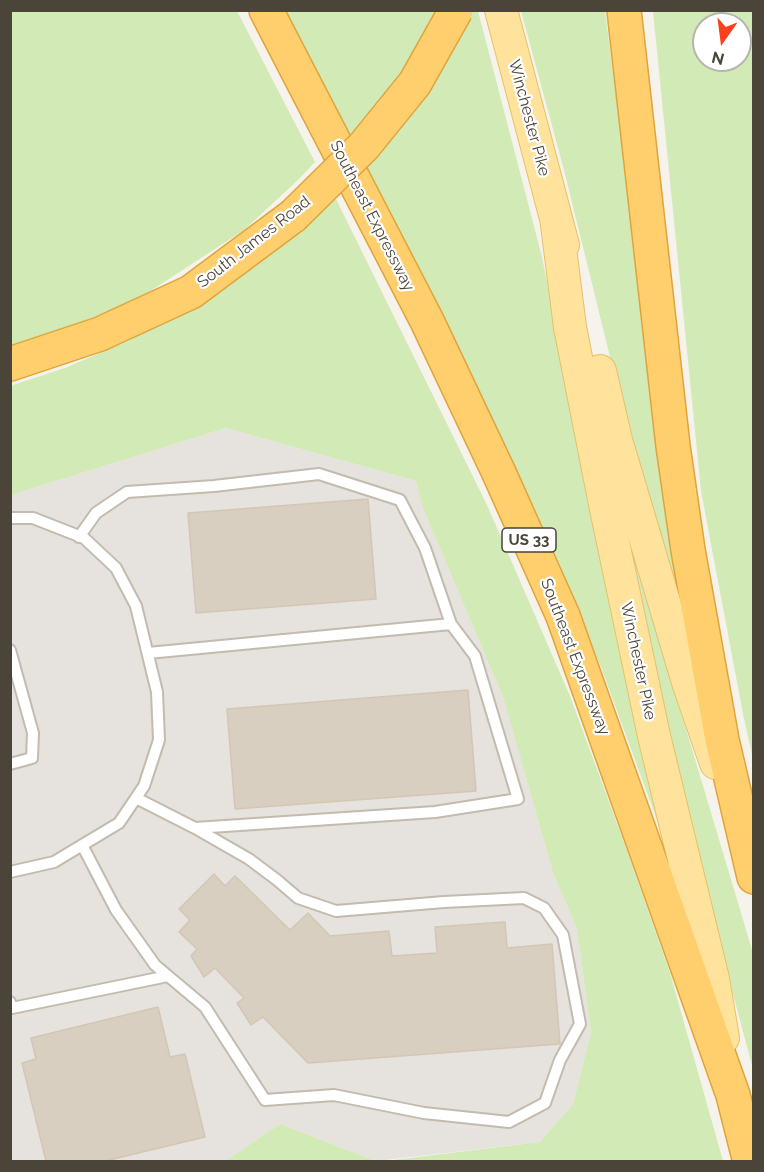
<!DOCTYPE html>
<html>
<head>
<meta charset="utf-8">
<style>
  body { margin:0 }
  #map { position:relative; width:764px; height:1172px; overflow:hidden; background:#f6f3ec; font-family:Raleway,sans-serif }
  canvas { display:block }
  .frame { position:absolute; inset:0; border:12px solid #4b4439; pointer-events:none }
  .north { position:absolute; left:692px; top:12px; width:60px; height:60px; box-sizing:border-box; background:#fff; border:2px solid #b7b4b0; border-radius:50%; rotate:194deg; font-size:16px; font-weight:700; line-height:24px; text-align:center; color:#4b4439 }
  .north::after { content:''; display:block; margin:auto; width:21px; height:27px; background:#fc3f1d; clip-path:polygon(50% 0,100% 100%,50% 72%,0 100%) }
</style>
</head>
<body>
<div id="map">
<canvas width="764" height="1172"></canvas>
<div class="frame"></div>
<div class="north">N</div>
</div>
<script>
const ctx = document.querySelector('canvas').getContext('2d');
ctx.lineJoin = 'round';
function fillPath(path, color) { ctx.fillStyle = color; ctx.fill(path, 'evenodd'); }
const toPath = rows => new Path2D(rows.map(r => 'M' + r).join(''));
function trace(path, color, width, dash) { ctx.strokeStyle = color; ctx.lineWidth = width; ctx.lineCap = dash ? 'butt' : 'round'; ctx.setLineDash(dash || []); ctx.stroke(path); }
function label(font, color, halo, rows, align = 'center') {
  ctx.font = font + ' Raleway,sans-serif'; ctx.lineWidth = 4.5; ctx.setLineDash([]); ctx.textBaseline = 'middle'; ctx.strokeStyle = halo; ctx.fillStyle = color; for (const [text, x, y, turn = 0] of rows) {
    ctx.save(); ctx.translate(x, y); ctx.rotate((+turn || 0) * Math.PI / 180); ctx.textAlign = isNaN(turn) ? turn : align; if (halo) ctx.strokeText(text, 0, 0); ctx.fillText(text, 0, 0); ctx.restore();
  }
}
const industrial = toPath([
  [226,428,416,481,422,506,503,697,553,873,577,929,591,1032,573,1104,540,1142,376,1161,280,1124,225,1161,11,1162,11,495]
]);
const green = toPath([
  [11,11,237,11,315,162,299,179,244,230,141,297,11,352],
  [286,11,478,11,542,257,612,610,664,817,657,820,601,667,523,491,455,346],
  [521,11,605,11,680,593,675,594,629,434,564,170],
  [653,11,753,11,753,759,743,714,701,491],
  [704,24,740,24,740,60,704,60],
  [335,197,487,505,570,696,626,848,670,973,723,1161,385,1161,540,1142,573,1104,591,1032,577,929,553,873,503,697,422,506,416,481,226,428,11,495,10,386,65,368,126,342,206,301,276,249,320,213],
  [630,542,753,953,753,1069,672,766],
  [280,1124,376,1161,225,1161]
]);
const building = toPath([
  [368,499,376,599,196,613,188,513,368,499],
  [468,690,476,791,235,809,227,709,468,690],
  [214,874,225,886,235,876,290,930,308,913,330,936,389,931,392,956,437,953,435,927,505,922,507,948,552,944,560,1044,308,1063,263,1017,251,1025,237,1003,244,998,215,968,204,977,191,956,197,949,179,932,190,920,179,909,214,874],
  [158,1007,170,1057,185,1054,205,1137,105,1161,46,1161,22,1063,36,1059,31,1038,158,1007]
]);
const lane = toPath([
  [10,518,33,518,84,538,116,568,136,606,157,692,159,740,144,786,119,823,54,862,10,872],
  [79,537,96,513,127,492,214,486,319,474,400,500,425,548,451,624,148,653],
  [10,650,33,733,32,758,10,764],
  [195,828,435,812,518,799,475,656,451,624],
  [82,845,116,910,155,965,205,1007,265,1100,334,1095,424,1113,509,1122,545,1103,560,1060,580,1024,563,935,544,908,524,898,444,902,336,911,298,898,277,880,249,859,195,828,136,798],
  [10,1002,12,1008,168,976]
]);
const primary = toPath([
  [501,10,563,245],
  [557,225,570,327,606,509,654,736,713,979,723,1038],
  [600,371,616,440,688,682,716,763]
]);
const highway = toPath([
  [266,10,427,321,499,473,563,616,733,1095,750,1162],
  [624,10,673,446,688,550,722,740,754,877],
  [10,364,100,334,191,292,293,216]
]);
const highwayBridge = toPath([
  [293,216,364,146,415,83,456,10]
]);
const shields = [
  [529,540,54]
];
const shieldNames = [
  ["US 33",529,540]
];
const streetNames = [
  ["Winchester Pike",529,118,75],
  ["Southeast Expressway",372,216,63],
  ["South James Road",254,242,-38],
  ["Southeast Expressway",575,657,69],
  ["Winchester Pike",638,661,78]
];
fillPath(industrial, '#e6e2dd');
fillPath(green, '#d2eab5');
fillPath(building, '#d8cfc1');
trace(building, '#d3c7b4', 1.5);
trace(lane, '#c2bbae', 14);
trace(primary, '#e6c16a', 34);
trace(highway, '#e0a43c', 36);
trace(lane, '#fff', 10);
trace(primary, '#ffe39c', 32);
trace(highway, '#ffcf6e', 33);
trace(highwayBridge, '#e0a43c', 36, []);
trace(highwayBridge, '#ffcf6e', 33);
for (const [x, y, w] of shields) { const box = new Path2D(); box.roundRect(x - w / 2, y - 12, w, 24, 4.5); ctx.fillStyle = '#fff'; ctx.fill(box); trace(box, '#4b4439', 1.5); }
label('bold 15px', '#4b4439', null, shieldNames);
label('16px', '#4b4439', '#fff', streetNames);
</script>
</body>
</html>
